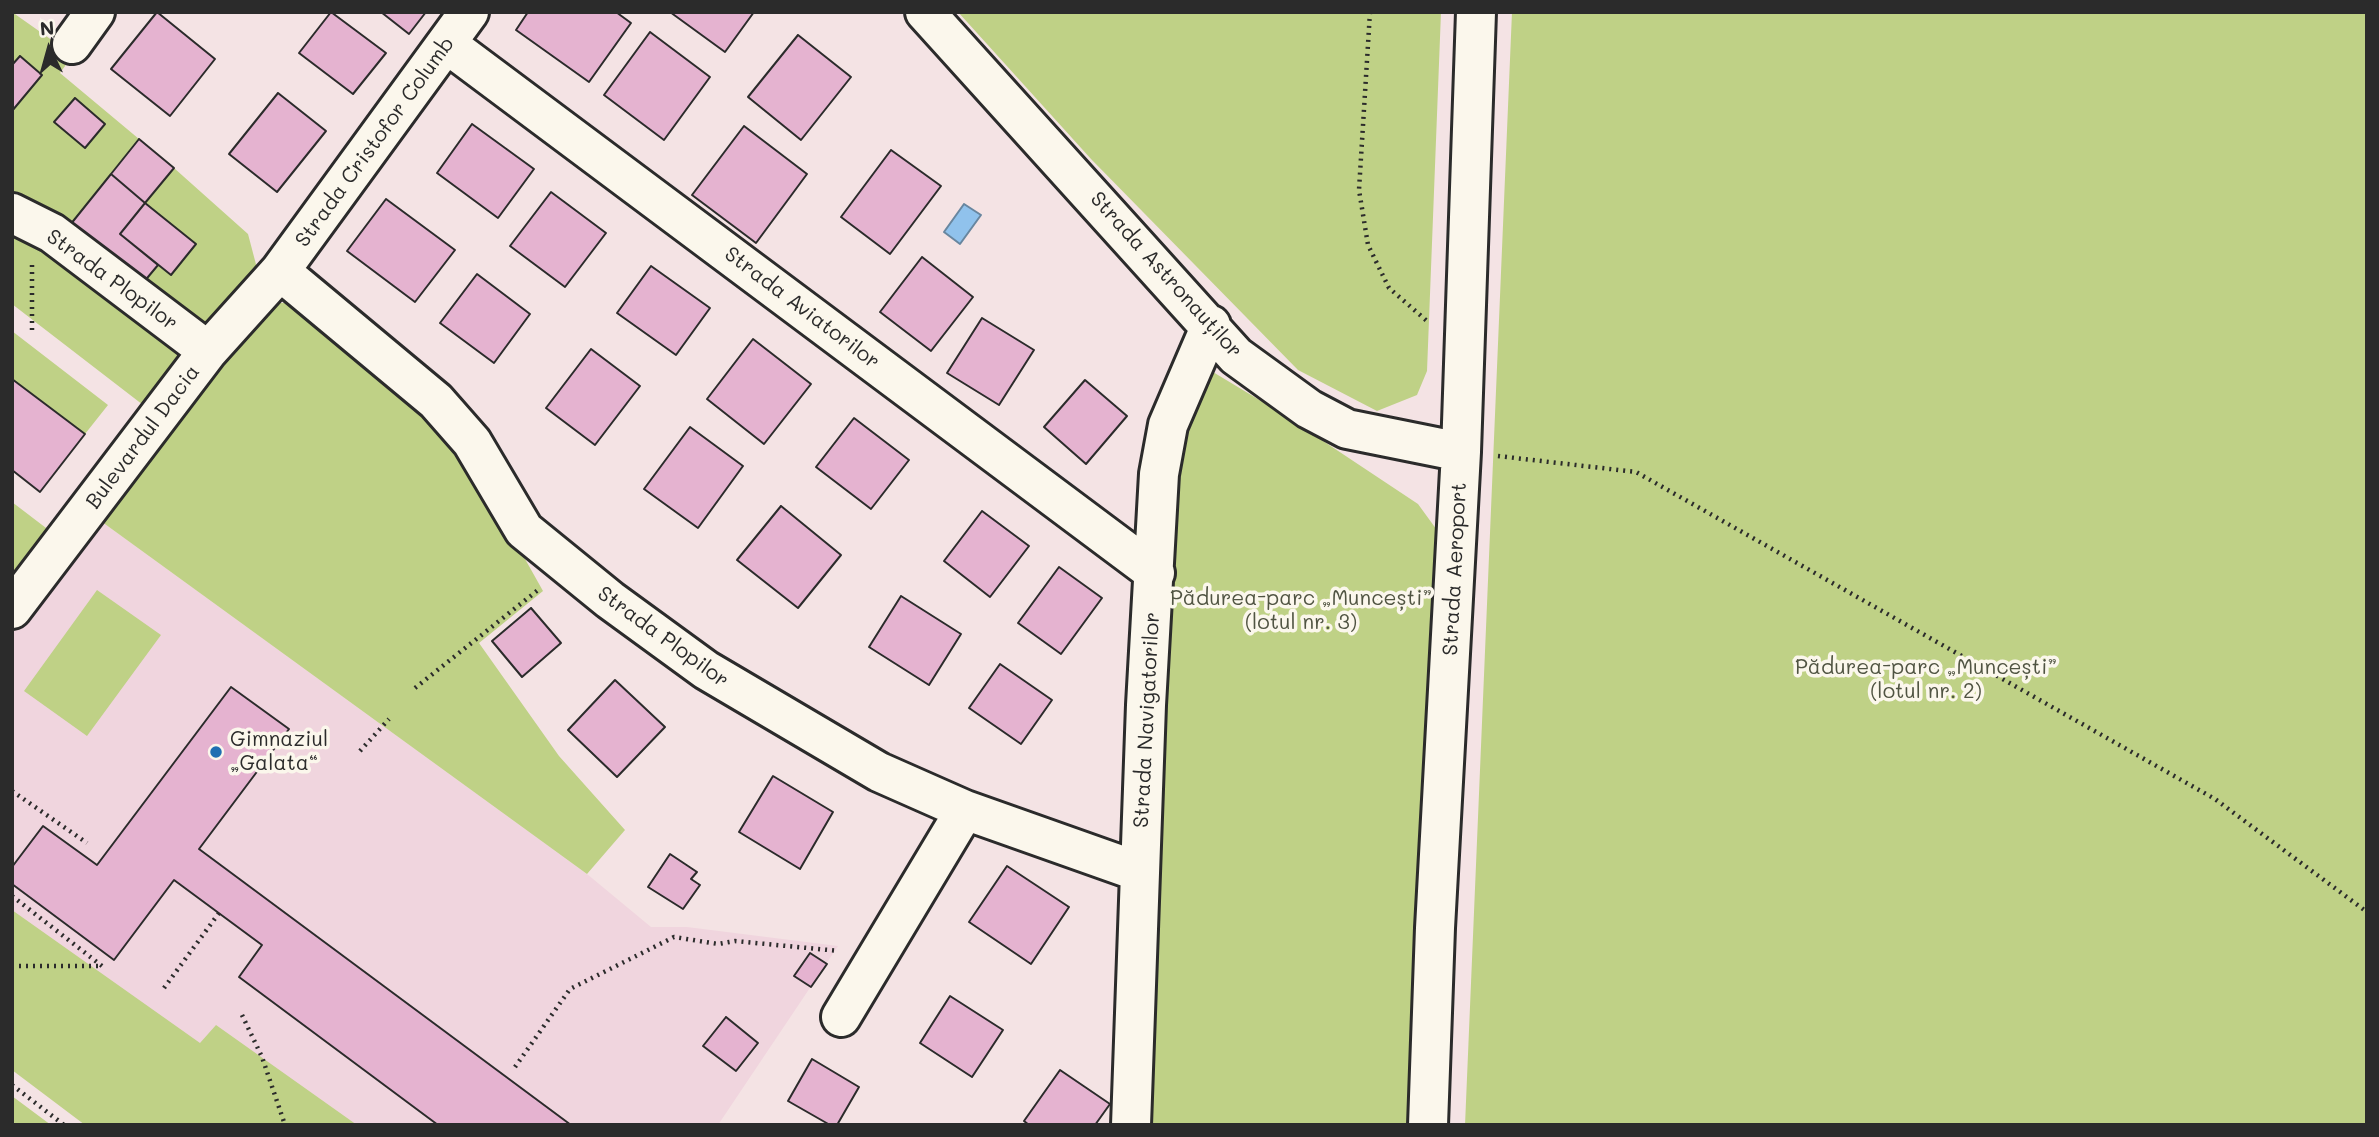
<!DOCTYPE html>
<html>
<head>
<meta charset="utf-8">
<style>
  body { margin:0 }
  #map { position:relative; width:2379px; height:1137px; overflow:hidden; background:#f4e3e4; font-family:Mali,sans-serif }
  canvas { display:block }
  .frame { position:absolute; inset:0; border:14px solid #2b2b2b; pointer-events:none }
  .north { position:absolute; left:14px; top:14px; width:70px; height:70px; -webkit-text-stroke:5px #fbf7ec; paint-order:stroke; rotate:355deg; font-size:19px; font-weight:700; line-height:28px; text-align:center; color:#2b2b2b }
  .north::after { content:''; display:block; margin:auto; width:24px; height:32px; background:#2b2b2b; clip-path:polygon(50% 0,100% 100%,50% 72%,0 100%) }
</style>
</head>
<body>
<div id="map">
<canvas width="2379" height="1137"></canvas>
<div class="frame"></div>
<div class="north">N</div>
</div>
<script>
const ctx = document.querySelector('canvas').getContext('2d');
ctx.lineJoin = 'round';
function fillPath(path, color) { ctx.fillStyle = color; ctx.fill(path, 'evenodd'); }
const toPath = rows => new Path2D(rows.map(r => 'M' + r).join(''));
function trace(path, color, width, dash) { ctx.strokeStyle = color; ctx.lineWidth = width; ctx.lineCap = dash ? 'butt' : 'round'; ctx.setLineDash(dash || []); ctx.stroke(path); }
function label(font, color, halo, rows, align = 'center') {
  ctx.font = font + ' Mali,sans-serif'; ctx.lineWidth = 7; ctx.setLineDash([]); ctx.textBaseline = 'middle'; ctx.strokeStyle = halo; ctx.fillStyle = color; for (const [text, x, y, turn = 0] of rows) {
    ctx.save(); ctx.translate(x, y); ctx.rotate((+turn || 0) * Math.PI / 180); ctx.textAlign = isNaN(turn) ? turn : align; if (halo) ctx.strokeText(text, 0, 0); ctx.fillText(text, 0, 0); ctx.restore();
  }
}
const built = toPath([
  [98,519,587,874,651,927,687,927,838,946,718,1125,122,1125,12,1041,12,631]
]);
const green = toPath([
  [12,12,73,55,60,73,139,139,70,225,12,194],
  [958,12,1441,12,1427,371,1417,395,1377,411,1298,370,1091,159],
  [1512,12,2367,12,2367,1125,1465,1125],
  [174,168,248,234,258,272,210,331,143,283,158,265,171,275,196,244,145,203],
  [12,224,182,351,181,364,147,408,12,304],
  [277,303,302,303,451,427,543,591,479,643,559,756,625,830,587,874,98,519,260,315],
  [12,331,108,405,85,434,12,379],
  [1208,369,1281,413,1418,504,1442,537,1413,1125,1148,1125,1167,518,1177,431],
  [12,502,50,531,12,583],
  [97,590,161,635,87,736,24,691],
  [12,910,200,1043,216,1025,357,1125,85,1125,12,1070],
  [12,1096,51,1125,12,1125]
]);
const water = toPath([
  [964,204,981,215,960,244,944,232,964,204]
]);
const building = toPath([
  [157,12,215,59,170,116,111,69,157,12],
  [331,12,386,53,353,94,299,53,331,12],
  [381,12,426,12,409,34,381,12],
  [528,12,616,12,631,23,589,82,516,30,528,12],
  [670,12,754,12,725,52,670,12],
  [650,32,710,77,664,140,604,95,650,32],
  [798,35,851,77,801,140,748,97,798,35],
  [20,56,42,75,12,111,12,65,20,56],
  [278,93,326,131,277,192,229,154,278,93],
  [75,98,105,124,85,148,54,122,75,98],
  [472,124,534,169,498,218,437,173,472,124],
  [744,126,807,174,756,243,692,195,744,126],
  [139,139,174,168,145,203,111,174,139,139],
  [891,150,941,186,890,254,841,217,891,150],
  [111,174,145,203,120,234,158,265,143,283,70,225,111,174],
  [551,192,606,233,565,287,510,246,551,192],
  [386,199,455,250,415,302,347,251,386,199],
  [145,203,196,244,171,275,120,234,145,203],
  [922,257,973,297,931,351,880,312,922,257],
  [651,266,710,308,676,355,617,313,651,266],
  [477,274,530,314,494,363,440,323,477,274],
  [982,318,1034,350,999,405,947,373,982,318],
  [753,339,811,384,764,444,707,399,753,339],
  [591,349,640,386,595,445,546,408,591,349],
  [12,379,85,434,40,492,12,470,12,379],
  [1085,380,1127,416,1086,464,1044,427,1085,380],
  [854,418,909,460,871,509,816,467,854,418],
  [690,427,743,466,698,528,644,489,690,427],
  [781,506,841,555,798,608,737,560,781,506],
  [982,511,1029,546,990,597,944,561,982,511],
  [1059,567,1102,598,1061,654,1018,623,1059,567],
  [901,596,961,634,929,685,869,647,901,596],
  [531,608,561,643,522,677,492,641,531,608],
  [1000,664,1052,700,1021,744,969,708,1000,664],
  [615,680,665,727,617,777,568,730,615,680],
  [231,687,289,729,199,849,571,1125,438,1125,239,977,262,945,174,880,114,960,12,884,12,867,43,826,97,865,231,687],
  [773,776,833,812,800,869,739,832,773,776],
  [670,854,697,872,691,879,700,885,683,909,648,887,670,854],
  [1007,866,1069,907,1031,964,969,922,1007,866],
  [810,953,827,964,811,987,794,976,810,953],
  [950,996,1003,1030,972,1077,920,1043,950,996],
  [726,1017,758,1043,736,1071,703,1046,726,1017],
  [812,1059,859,1087,837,1125,830,1125,788,1101,812,1059],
  [1060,1070,1110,1104,1095,1125,1029,1125,1024,1121,1060,1070]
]);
const path = toPath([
  [1370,12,1359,190,1368,245,1389,288,1427,321],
  [32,265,32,334],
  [1498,456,1636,472,2215,799,2367,912],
  [415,688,538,590],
  [360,751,389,719],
  [12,791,87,843],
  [12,896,102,966],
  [12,966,101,966],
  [164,988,219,913],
  [242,1015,262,1057,285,1125],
  [515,1067,570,989,674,937,718,944,735,941,839,951],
  [12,1085,64,1125]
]);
const minor = toPath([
  [925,12,1236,356,1309,409,1347,429,1461,452],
  [72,44,95,12],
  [447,44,1155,573],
  [12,213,52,233,208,351],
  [280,271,436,401,472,442,524,530,610,600,706,670,879,772,965,810,1140,872],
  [12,609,208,351,280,271,469,12],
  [841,1017,965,810],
  [1131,1125,1146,705,1159,474,1168,425,1211,325],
  [1428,1125,1435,928,1461,452,1476,12]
]);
const markers = [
  [216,752,7,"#1f6fb2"]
];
const streetNames = [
  ["Strada Cristofor Columb",375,142,-54],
  ["Strada Astronauților",1166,275,48],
  ["Strada Plopilor",112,280,36],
  ["Strada Aviatorilor",802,308,37],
  ["Bulevardul Dacia",143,437,-53],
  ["Strada Aeroport",1455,569,-87],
  ["Strada Plopilor",663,637,36],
  ["Strada Navigatorilor",1147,720,-87]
];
const parkNames = [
  ["Pădurea-parc „Muncești”",1301,599],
  ["(lotul nr. 3)",1301,623],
  ["Pădurea-parc „Muncești”",1926,668],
  ["(lotul nr. 2)",1926,692]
];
const poiNames = [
  ["Gimnaziul",230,740],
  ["„Galata“",230,764]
];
fillPath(built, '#f0d5de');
fillPath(green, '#bfd186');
fillPath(water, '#90c2ec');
trace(water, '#68869f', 2);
fillPath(building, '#e5b3d0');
trace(building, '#2b2b2b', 2);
trace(minor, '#2b2b2b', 44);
trace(path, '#2b2b2b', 4.5, [2, 5]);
trace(minor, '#fbf7ec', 38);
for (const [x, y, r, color] of markers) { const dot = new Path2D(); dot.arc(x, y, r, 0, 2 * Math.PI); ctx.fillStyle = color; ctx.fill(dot); trace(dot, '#fbf7ec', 2.5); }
label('21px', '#2b2b2b', '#fbf7ec', streetNames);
label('21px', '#505442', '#fbf7ec', parkNames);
label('21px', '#2b2b2b', '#fbf7ec', poiNames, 'left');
</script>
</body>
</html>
